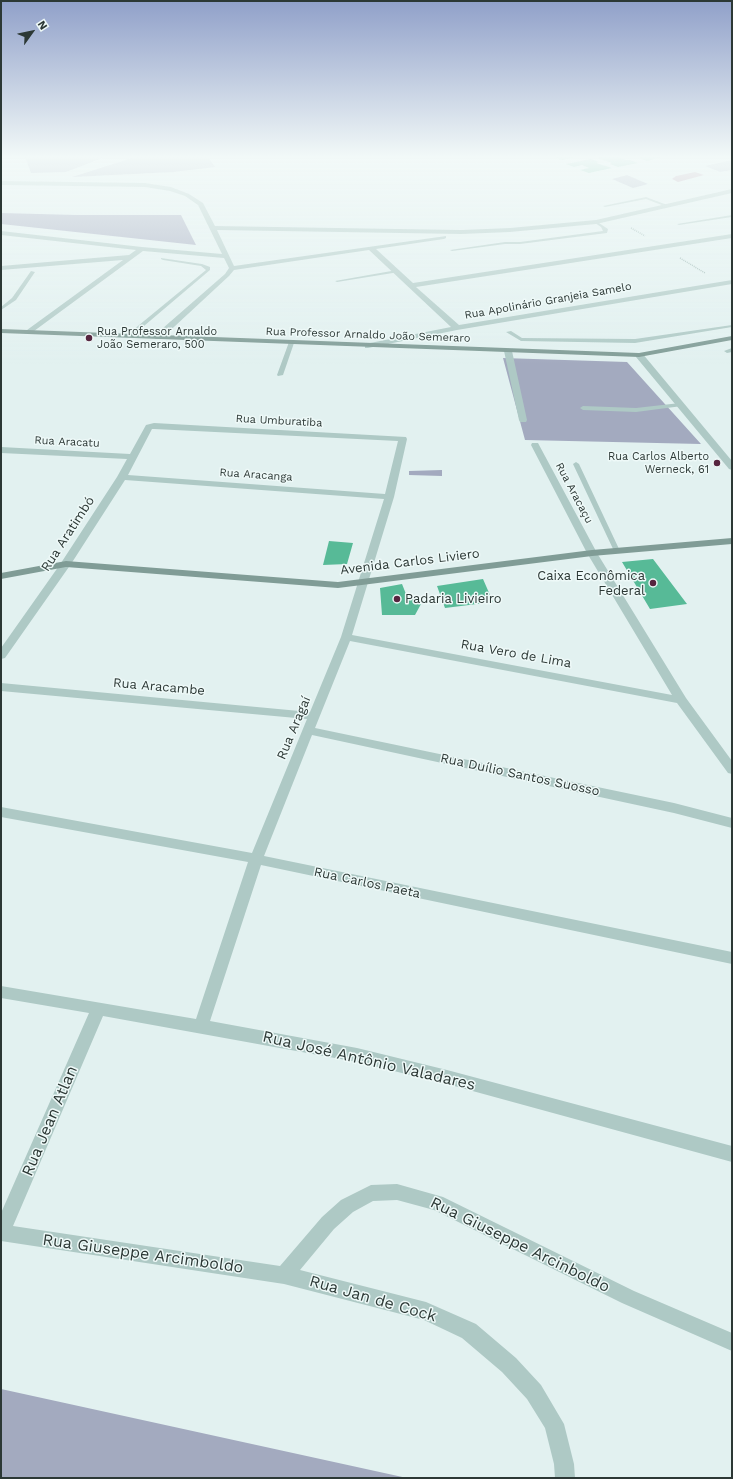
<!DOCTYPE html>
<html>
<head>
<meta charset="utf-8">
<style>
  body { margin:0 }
  #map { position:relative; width:733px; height:1479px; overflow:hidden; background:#e2f1f0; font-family:"Work Sans",sans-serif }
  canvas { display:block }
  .frame { position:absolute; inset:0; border:2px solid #2c3835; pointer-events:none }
  .north { position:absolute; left:12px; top:12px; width:40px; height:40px; -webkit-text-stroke:3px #eef9f8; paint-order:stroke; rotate:57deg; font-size:11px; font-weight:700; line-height:16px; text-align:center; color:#2c3835 }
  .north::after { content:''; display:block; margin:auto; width:14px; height:18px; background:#2c3835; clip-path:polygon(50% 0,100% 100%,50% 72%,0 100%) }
</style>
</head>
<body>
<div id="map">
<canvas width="733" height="1479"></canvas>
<div class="frame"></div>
<div class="north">N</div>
</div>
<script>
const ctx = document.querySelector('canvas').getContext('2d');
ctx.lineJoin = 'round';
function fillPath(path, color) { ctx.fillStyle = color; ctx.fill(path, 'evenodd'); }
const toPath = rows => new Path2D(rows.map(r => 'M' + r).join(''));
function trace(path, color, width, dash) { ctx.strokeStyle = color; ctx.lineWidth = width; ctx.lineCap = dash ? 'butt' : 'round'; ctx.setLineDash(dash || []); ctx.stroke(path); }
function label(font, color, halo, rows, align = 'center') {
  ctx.font = font + ' "Work Sans",sans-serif'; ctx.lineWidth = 3; ctx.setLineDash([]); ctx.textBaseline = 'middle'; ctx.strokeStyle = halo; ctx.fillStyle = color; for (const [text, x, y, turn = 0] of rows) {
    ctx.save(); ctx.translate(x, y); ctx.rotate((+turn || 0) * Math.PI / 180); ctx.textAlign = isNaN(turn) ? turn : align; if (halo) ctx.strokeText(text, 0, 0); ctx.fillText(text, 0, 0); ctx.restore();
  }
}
const green = toPath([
  [25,157,105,157,66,172,31,173],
  [135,157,208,157,215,167,174,172,72,177],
  [732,160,732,170,720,172,705,166],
  [627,175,648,184,633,188,612,179],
  [1,213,77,215,181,215,196,245,1,224],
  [503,358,627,362,701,444,525,440],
  [442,470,442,476,409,475,409,471],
  [1,1389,407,1478,1,1478]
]);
const water = toPath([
  [695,172,704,175,678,182,672,179,676,176]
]);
const building = toPath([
  [554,157,576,157,562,160],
  [601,157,621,157,620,158,626,160,630,160,638,163,618,167,610,164,612,163,597,158],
  [641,157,662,157,647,161,639,158],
  [591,159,599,162,596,163,612,168,589,173,580,170,589,168,582,165,574,167,566,164],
  [329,541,353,543,347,564,323,565],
  [653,559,687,604,650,609,622,562],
  [483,579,493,602,445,608,437,586],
  [402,584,406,594,421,604,415,615,382,615,380,588]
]);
const path = toPath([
  [631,228,645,236],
  [680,258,705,273]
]);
const lane = toPath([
  [646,197,670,206,667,207,646,199,605,207,603,206,646,197],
  [732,215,732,217,679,225,677,224,732,215],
  [596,221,608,229,607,233,520,244,505,244,452,251,450,250,505,242,520,242,603,231,601,227,595,223,594,222,596,221],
  [161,258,202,264,210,267,210,270,131,337,127,337,127,335,206,270,201,266,163,260,161,259,161,258],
  [397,270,399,270,399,272,337,282,335,281,397,270],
  [31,271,35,272,16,300,1,310,1,307,12,298,31,271],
  [732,325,732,327,635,343,521,341,506,332,511,331,522,338,635,339,732,325],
  [289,342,294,343,283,375,278,376,277,375,289,342],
  [732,348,732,352,727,353,724,351,732,348],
  [680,403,683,405,682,406,636,412,583,410,580,408,583,406,636,408,680,403],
  [576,462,579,464,620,551,619,552,617,553,614,551,573,464,576,462]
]);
const street = toPath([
  [1,181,145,183,171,187,189,194,203,203,215,226,461,230,510,228,596,220,732,189,732,193,596,224,510,232,461,234,217,230,234,266,446,236,446,238,444,239,376,249,413,283,732,234,732,238,416,287,459,325,732,280,732,284,457,330,368,348,365,348,365,344,451,327,369,250,234,270,229,276,161,339,155,339,155,335,225,274,229,268,224,258,143,251,30,334,26,332,27,330,123,260,1,270,1,266,129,255,136,250,1,235,1,231,142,247,222,254,198,205,185,196,170,191,145,187,1,185,1,181],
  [505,349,511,349,512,351,527,420,526,422,520,422,519,420,504,351,505,349],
  [636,353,642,353,732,461,732,470,729,469,636,357,636,353],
  [154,423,406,437,407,439,394,497,352,635,672,695,587,553,531,445,532,443,538,443,597,553,686,698,732,761,732,774,728,773,677,703,350,641,315,728,674,803,732,818,732,828,674,813,312,735,264,856,732,952,732,964,261,865,210,1021,357,1048,447,1070,732,1146,732,1162,447,1084,357,1062,103,1016,13,1226,280,1266,322,1217,341,1200,371,1185,397,1184,443,1197,634,1291,732,1333,732,1351,622,1303,434,1210,397,1200,373,1201,353,1212,334,1229,300,1270,426,1302,476,1324,516,1358,541,1385,564,1424,574,1464,575,1478,555,1478,554,1464,545,1428,527,1399,502,1372,462,1338,424,1320,284,1284,1,1241,1,1213,89,1013,1,998,1,986,196,1019,248,862,1,817,1,807,252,853,307,719,1,691,1,683,310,712,341,637,384,499,125,480,71,564,5,658,1,659,1,648,61,563,117,477,127,459,1,453,1,447,130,454,146,425,154,423],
  [152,429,154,429,398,441,385,494,128,475,152,429]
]);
const secondary = toPath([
  [1,329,639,353,732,336,732,340,639,357,1,333,1,329],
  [732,538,732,544,592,556,338,588,66,567,1,579,1,573,66,561,338,582,592,550,732,538]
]);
const markers = [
  [89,338,4,"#56253f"],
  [717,463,4,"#56253f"],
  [653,583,4,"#56253f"],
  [397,599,4,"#56253f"]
];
const farStreetnames = [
  ["Rua Apolinário Granjeia Samelo",548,301,-10],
  ["Rua Professor Arnaldo João Semeraro",368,335,2],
  ["Rua Umburatiba",279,421,3],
  ["Rua Aracatu",67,442,3],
  ["Rua Aracanga",256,475,4],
  ["Rua Aracaçu",574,493,62]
];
const farPoinames = [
  ["Rua Professor Arnaldo",97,332],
  ["João Semeraro, 500",97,345],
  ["Rua Carlos Alberto",709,457,"right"],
  ["Werneck, 61",709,470,"right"]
];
const streetNames = [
  ["Rua Aratimbó",68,534,-57],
  ["Avenida Carlos Liviero",410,562,-7],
  ["Rua Vero de Lima",516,654,10],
  ["Rua Aracambe",159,687,5],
  ["Rua Aragaí",294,728,-67],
  ["Rua Duílio Santos Suosso",520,775,12],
  ["Rua Carlos Paeta",367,883,12]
];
const poiNames = [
  ["Caixa Econômica",645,576],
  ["Federal",645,591],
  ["Padaria Livieiro",405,599,"left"]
];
const nearStreetnames = [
  ["Rua José Antônio Valadares",369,1061,13],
  ["Rua Jean Atlan",50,1121,-67],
  ["Rua Giuseppe Arcinboldo",520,1245,26],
  ["Rua Giuseppe Arcimboldo",143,1254,8],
  ["Rua Jan de Cock",373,1299,16]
];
fillPath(green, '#a3aabf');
fillPath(water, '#ac839a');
fillPath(building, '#57ba97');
trace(path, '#99b4b0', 1.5, [1, 1]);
fillPath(lane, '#aec9c5');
fillPath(street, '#aec9c5');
fillPath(secondary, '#809c96');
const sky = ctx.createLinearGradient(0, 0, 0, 364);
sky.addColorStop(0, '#90a0c9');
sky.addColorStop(0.43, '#f2f9f8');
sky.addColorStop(1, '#f2f9f800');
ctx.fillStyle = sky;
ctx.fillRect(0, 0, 733, 364);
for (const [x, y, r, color] of markers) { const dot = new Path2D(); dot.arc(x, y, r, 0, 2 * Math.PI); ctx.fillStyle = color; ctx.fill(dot); trace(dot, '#eef9f8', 1.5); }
label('11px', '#2c3835', '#eef9f8', farStreetnames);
label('11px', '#2c3835', '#eef9f8', farPoinames, 'left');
label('13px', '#2c3835', '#eef9f8', streetNames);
label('13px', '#2c3835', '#eef9f8', poiNames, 'right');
label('16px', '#2c3835', '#eef9f8', nearStreetnames);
</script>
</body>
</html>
